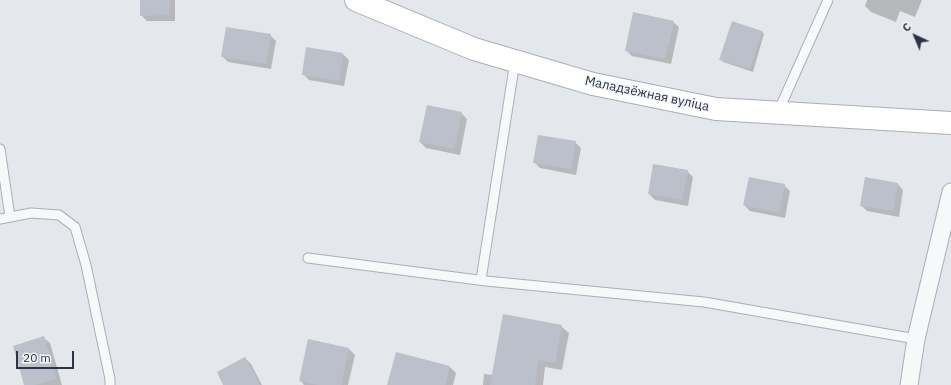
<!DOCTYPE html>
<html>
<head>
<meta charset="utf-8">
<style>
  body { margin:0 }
  #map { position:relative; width:951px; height:385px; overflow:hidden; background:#e4e7ec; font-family:"IBM Plex Sans",sans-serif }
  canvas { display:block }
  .north { position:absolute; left:895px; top:16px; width:40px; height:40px; -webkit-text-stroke:3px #f4f6f9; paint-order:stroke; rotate:316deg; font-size:11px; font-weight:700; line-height:16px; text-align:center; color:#2b3445 }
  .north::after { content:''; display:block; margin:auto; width:14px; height:18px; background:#2b3445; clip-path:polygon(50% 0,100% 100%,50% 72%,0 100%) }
  .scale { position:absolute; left:16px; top:351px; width:58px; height:18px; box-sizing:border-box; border:2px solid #2b3445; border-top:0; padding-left:5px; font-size:12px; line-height:14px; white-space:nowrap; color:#2b3445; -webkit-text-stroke:3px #f4f6f9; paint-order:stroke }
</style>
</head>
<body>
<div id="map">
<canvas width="951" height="385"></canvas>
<div class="north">С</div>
<div class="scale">20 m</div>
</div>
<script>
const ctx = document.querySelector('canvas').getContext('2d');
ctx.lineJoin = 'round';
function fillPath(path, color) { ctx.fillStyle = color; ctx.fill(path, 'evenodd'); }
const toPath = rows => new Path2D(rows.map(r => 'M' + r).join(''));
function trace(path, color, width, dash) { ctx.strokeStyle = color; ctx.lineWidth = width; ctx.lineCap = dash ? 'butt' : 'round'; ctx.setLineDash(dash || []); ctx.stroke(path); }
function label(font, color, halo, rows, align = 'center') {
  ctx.font = font + ' "IBM Plex Sans",sans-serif'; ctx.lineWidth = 3; ctx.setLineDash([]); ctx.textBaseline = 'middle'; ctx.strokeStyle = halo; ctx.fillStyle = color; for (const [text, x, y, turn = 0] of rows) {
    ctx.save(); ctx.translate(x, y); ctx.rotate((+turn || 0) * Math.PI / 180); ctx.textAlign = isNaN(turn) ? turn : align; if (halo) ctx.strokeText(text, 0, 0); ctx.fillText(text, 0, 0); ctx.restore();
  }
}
const shadow = toPath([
  [141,0,175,0,175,21,147,21,141,15],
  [867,0,922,0,915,17,900,11,896,22,871,12,865,6],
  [673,22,679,27,671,64,632,56,626,50],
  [762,31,764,34,753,72,723,62,721,59],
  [270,35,276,41,271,69,228,62,222,56],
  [343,54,349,60,344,86,309,80,303,74],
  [461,113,467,119,460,155,426,148,420,142],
  [575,142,581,148,576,175,540,168,534,162],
  [687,171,693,177,688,206,655,200,649,194],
  [898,184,903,190,899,217,867,211,861,205],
  [784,185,790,191,785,218,750,211,744,205],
  [561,326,569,333,562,370,545,367,543,385,483,385,484,374,493,375],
  [44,338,50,343,62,385,25,385],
  [349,349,355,355,348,385,304,385,300,380],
  [397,353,450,367,456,373,453,385,389,385],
  [245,358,251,364,262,385,225,385]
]);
const building = toPath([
  [140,0,170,0,170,15,140,16],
  [633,12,674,21,665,59,625,51],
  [732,21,762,31,750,69,719,60],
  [226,27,271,34,266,64,221,57],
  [306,47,343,53,339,81,302,75],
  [427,105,462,112,454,149,419,142],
  [538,135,576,141,571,169,533,163],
  [653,164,688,170,682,200,648,194],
  [749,177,785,184,779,213,743,205],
  [865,177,898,183,893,211,860,206],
  [503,314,562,325,555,363,538,360,535,385,490,385],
  [44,336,56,379,36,385,24,385,13,346],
  [308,339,349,348,341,385,318,385,299,381],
  [396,352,450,366,445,385,387,385],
  [245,357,260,385,223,385,217,372]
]);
const lane = toPath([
  [778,112,828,0],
  [0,149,10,217],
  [0,219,31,213,59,215,75,227,86,265,110,379,110,385],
  [308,258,486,281,704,302,916,339],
  [481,280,515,61]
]);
const street = toPath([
  [909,385,916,339,951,192]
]);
const secondary = toPath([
  [356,0,474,49,593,84,716,109,951,123]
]);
const streetNames = [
  ["Маладзёжная вуліца",647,94,12]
];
fillPath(shadow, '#0003');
fillPath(building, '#bbc0ca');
trace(lane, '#a9aeb7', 11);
trace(street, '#a9aeb7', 19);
trace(secondary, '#a9aeb7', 24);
trace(lane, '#f7f8fa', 9);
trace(street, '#f7f8fa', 17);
trace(secondary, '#fff', 22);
label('13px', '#2b3445', '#f4f6f9', streetNames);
</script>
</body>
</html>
